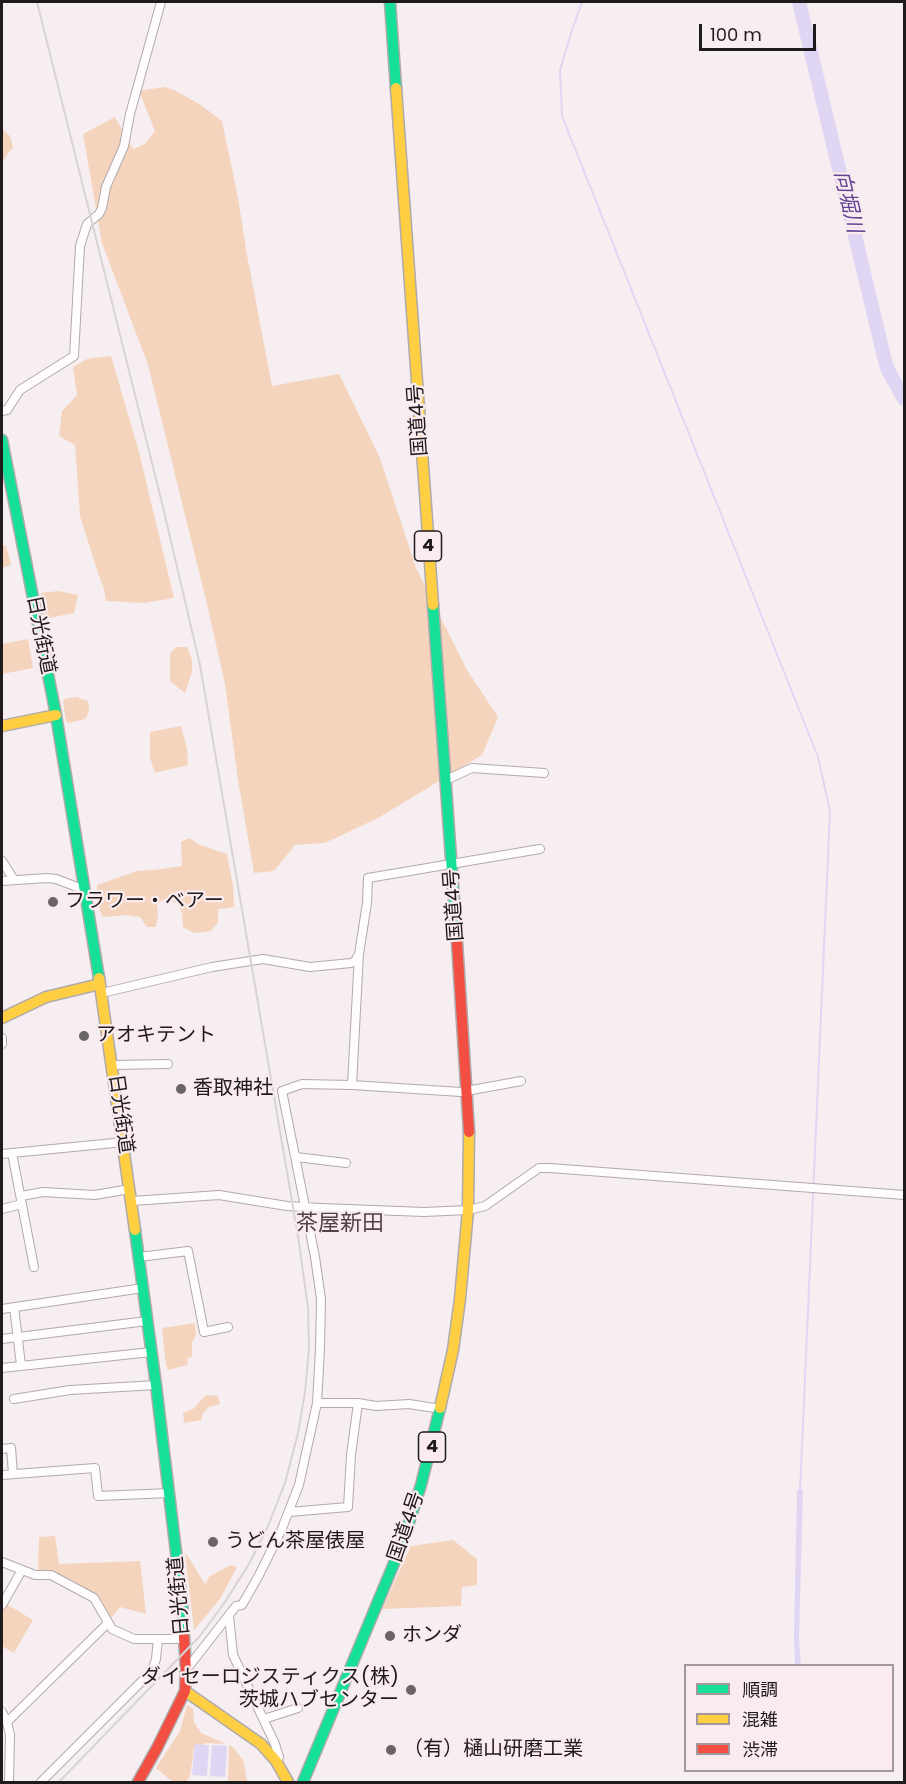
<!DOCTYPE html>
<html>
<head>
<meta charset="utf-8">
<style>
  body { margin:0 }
  #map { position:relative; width:906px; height:1784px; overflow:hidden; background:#f6eef0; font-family:Poppins,"Noto Sans JP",sans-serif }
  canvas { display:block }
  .frame { position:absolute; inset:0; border:3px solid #1f1a1b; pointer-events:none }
  .legend { position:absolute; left:684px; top:1664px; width:210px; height:108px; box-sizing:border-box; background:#faebef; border:2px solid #a2979a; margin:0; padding:8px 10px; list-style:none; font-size:18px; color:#1f1a1b }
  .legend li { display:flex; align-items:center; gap:12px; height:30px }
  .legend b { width:30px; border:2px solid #a2979a }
  .scale { position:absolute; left:699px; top:24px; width:117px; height:27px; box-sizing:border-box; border:3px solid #1f1a1b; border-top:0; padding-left:8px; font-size:18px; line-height:21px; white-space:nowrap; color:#1f1a1b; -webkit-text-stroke:4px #faebef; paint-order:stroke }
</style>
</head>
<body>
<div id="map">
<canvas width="906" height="1784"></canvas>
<div class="frame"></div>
<ul class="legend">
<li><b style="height:8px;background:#16e098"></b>順調</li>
<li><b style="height:8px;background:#ffcf43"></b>混雑</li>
<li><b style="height:8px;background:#f24e42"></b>渋滞</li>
</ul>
<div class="scale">100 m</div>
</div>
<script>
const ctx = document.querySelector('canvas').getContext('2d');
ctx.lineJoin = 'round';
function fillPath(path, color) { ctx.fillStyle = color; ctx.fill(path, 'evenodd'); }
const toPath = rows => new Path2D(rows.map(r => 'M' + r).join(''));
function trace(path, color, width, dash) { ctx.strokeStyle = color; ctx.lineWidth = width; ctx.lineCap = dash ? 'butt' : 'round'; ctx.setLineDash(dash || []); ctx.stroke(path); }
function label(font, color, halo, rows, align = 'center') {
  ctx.font = font + ' Poppins,"Noto Sans JP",sans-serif'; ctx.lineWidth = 4.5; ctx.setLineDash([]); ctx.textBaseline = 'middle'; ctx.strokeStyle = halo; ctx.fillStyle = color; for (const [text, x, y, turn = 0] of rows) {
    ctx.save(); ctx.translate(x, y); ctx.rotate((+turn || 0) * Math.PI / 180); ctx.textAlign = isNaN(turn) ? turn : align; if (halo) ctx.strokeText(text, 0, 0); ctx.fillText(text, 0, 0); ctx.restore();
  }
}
const green = toPath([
  [164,87,174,90,201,105,222,121,238,198,247,255,272,386,339,374,380,458,416,568,467,670,498,717,482,755,378,818,325,843,295,845,274,871,254,873,238,780,225,684,206,600,148,365,102,243,83,134,115,117,133,149,145,144,155,131,139,91],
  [2,129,10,136,13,147,2,162],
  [111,356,139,452,174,598,143,603,106,601,104,589,98,573,80,516,75,445,59,436,62,411,77,395,73,367,87,359],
  [2,545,6,546,11,565,2,568],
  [59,591,78,595,74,613,49,618,44,615,41,593],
  [28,639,33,668,2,674,2,644],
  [176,647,187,647,192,660,192,672,185,693,170,681,170,653],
  [76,697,88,701,89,712,85,719,69,723,66,721,63,701,64,699],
  [181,726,187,749,188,765,155,773,150,758,150,732],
  [189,838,200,845,227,854,233,886,234,907,218,909,218,922,211,931,194,933,183,927,182,914,179,905,166,898,157,904,158,915,156,927,147,927,140,917,127,915,103,917,100,911,97,885,137,871,154,870,182,866,181,842],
  [195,1323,196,1335,192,1343,192,1357,188,1358,187,1365,168,1370,166,1365,162,1328],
  [206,1395,218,1396,220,1404,209,1407,203,1413,201,1420,184,1423,183,1413,193,1409],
  [55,1536,59,1564,140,1561,146,1614,120,1607,110,1619,94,1593,54,1572,38,1570,39,1537],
  [453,1540,477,1559,477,1585,462,1587,461,1606,382,1609,411,1546],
  [185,1552,205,1584,210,1576,231,1565,237,1567,220,1599,194,1630],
  [6,1604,33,1620,14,1653,2,1646,2,1611],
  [187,1705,193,1709,194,1722,201,1733,226,1744,206,1743,194,1748,190,1776,186,1782,175,1782,169,1779,156,1768,180,1731],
  [229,1745,235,1749,244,1762,247,1782,228,1782]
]);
const water = toPath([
  [797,1490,803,1490,799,1638,801,1666,795,1665,794,1637],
  [195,1744,209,1745,207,1776,192,1775],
  [212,1745,227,1746,225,1777,210,1776]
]);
const stream = toPath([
  [582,2,572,30,560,70,562,116,818,757,830,811,800,1492]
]);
const river = toPath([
  [799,2,885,361,888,370,904,399]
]);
const street = toPath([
  [2,411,7,410,20,390,74,356,80,246,87,224,99,214,102,208,106,187,124,146,130,114,161,2],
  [446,780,472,768,544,773],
  [2,861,14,880],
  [2,881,47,878,56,879,85,890],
  [102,993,212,967,263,959,310,967,351,963,355,961,359,954],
  [2,1038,2,1044],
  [113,1065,168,1064],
  [352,1085,359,954,367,903,368,878,540,849],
  [12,1153,124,1142],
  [2,1154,12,1153,34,1267],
  [296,1157,346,1163],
  [21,1196,43,1192,95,1195,130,1189],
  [132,1201,219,1195,287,1206,321,1208,424,1212,468,1210,485,1206,539,1168,550,1168,904,1195],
  [2,1209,22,1204],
  [139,1257,188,1251,204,1332,228,1327],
  [14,1307,21,1365],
  [2,1309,143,1288],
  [2,1339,147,1321],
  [2,1368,151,1352],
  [14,1399,70,1390,156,1385],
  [317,1403,320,1349,321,1299,315,1257,282,1091,302,1084,352,1085,461,1092,521,1081],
  [2,1449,11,1448,13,1474],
  [2,1475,95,1468,98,1496,170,1493],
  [289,1512,348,1507,351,1455,358,1403],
  [2,1562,35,1575,51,1575,94,1598,112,1629,134,1639,185,1639],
  [2,1605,22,1570],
  [229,1616,233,1655,275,1744,279,1757,276,1761],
  [186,1670,236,1606,242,1605,258,1577,281,1531,299,1485,317,1403,358,1403,376,1406,409,1404,441,1409],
  [2,1712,7,1722,10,1735,9,1782],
  [264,1719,298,1708],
  [7,1722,108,1623],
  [41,1782,152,1671,156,1659,158,1639]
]);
const fast = toPath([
  [390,2,396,88],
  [2,440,56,715,99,978],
  [433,605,457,942],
  [135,1230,156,1385,182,1602,184,1637],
  [303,1782,402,1544,421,1485,440,1408]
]);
const slow = toPath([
  [396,88,433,605],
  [2,726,56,715],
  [99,978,135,1230],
  [2,1018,46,997,100,984],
  [440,1408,453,1350,460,1299,468,1210,469,1132],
  [185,1691,261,1744,276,1761,288,1782]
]);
const jam = toPath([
  [457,942,469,1132],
  [138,1782,157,1748,185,1691,186,1670,184,1637]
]);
const rail = toPath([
  [37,2,162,503,200,665,298,1236,308,1308,309,1348,305,1392,298,1433,285,1483,268,1526,249,1564,223,1605,199,1637,59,1782]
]);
const markers = [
  [53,902,6,"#6a6466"],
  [84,1036,6,"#6a6466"],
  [181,1089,6,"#6a6466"],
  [213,1542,6,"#6a6466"],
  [390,1636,6,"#6a6466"],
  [411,1690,6,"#6a6466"],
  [391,1750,6,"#6a6466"]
];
const shields = [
  [428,546,27],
  [432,1447,27]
];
const shieldNames = [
  ["4",428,546],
  ["4",432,1447]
];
const streetNames = [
  ["国道4号",419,420,-94],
  ["日光街道",40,635,79],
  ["国道4号",455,905,-94],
  ["日光街道",120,1114,82],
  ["国道4号",407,1527,-71],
  ["日光街道",180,1596,-95]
];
const poiNames = [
  ["フラワー・ベアー",65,902],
  ["アオキテント",96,1036],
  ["香取神社",193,1089],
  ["うどん茶屋俵屋",225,1542],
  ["ホンダ",402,1636],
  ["ダイセーロジスティクス(株)",399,1678,"right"],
  ["茨城ハブセンター",399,1701,"right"],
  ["（有）樋山研磨工業",403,1750]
];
const waterNames = [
  ["向堀川",847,202,77]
];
const quarterNames = [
  ["茶屋新田",340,1224]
];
fillPath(green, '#f5d4bd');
fillPath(water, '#e0d6f4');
trace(stream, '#e0d6f4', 2);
trace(river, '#e0d6f4', 14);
trace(street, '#b1aaac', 10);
trace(fast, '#b1aaac', 13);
trace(slow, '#b1aaac', 13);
trace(jam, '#b1aaac', 13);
trace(street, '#fefcfd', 8);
trace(fast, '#16e098', 10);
trace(slow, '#ffcf43', 10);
trace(jam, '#f24e42', 10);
trace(rail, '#d7d4d5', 2);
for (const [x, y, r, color] of markers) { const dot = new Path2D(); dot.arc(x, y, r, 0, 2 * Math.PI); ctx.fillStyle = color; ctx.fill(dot); trace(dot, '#faebef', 2); }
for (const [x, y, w] of shields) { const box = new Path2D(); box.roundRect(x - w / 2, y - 15, w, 30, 4.5); ctx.fillStyle = '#faebef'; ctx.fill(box); trace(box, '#1f1a1b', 1.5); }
label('bold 18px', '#1f1a1b', null, shieldNames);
label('20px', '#1f1a1b', '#faebef', streetNames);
label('20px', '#1f1a1b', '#faebef', poiNames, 'left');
label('italic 21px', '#614495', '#faebef', waterNames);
label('22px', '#504447', '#faebef', quarterNames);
</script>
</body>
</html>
